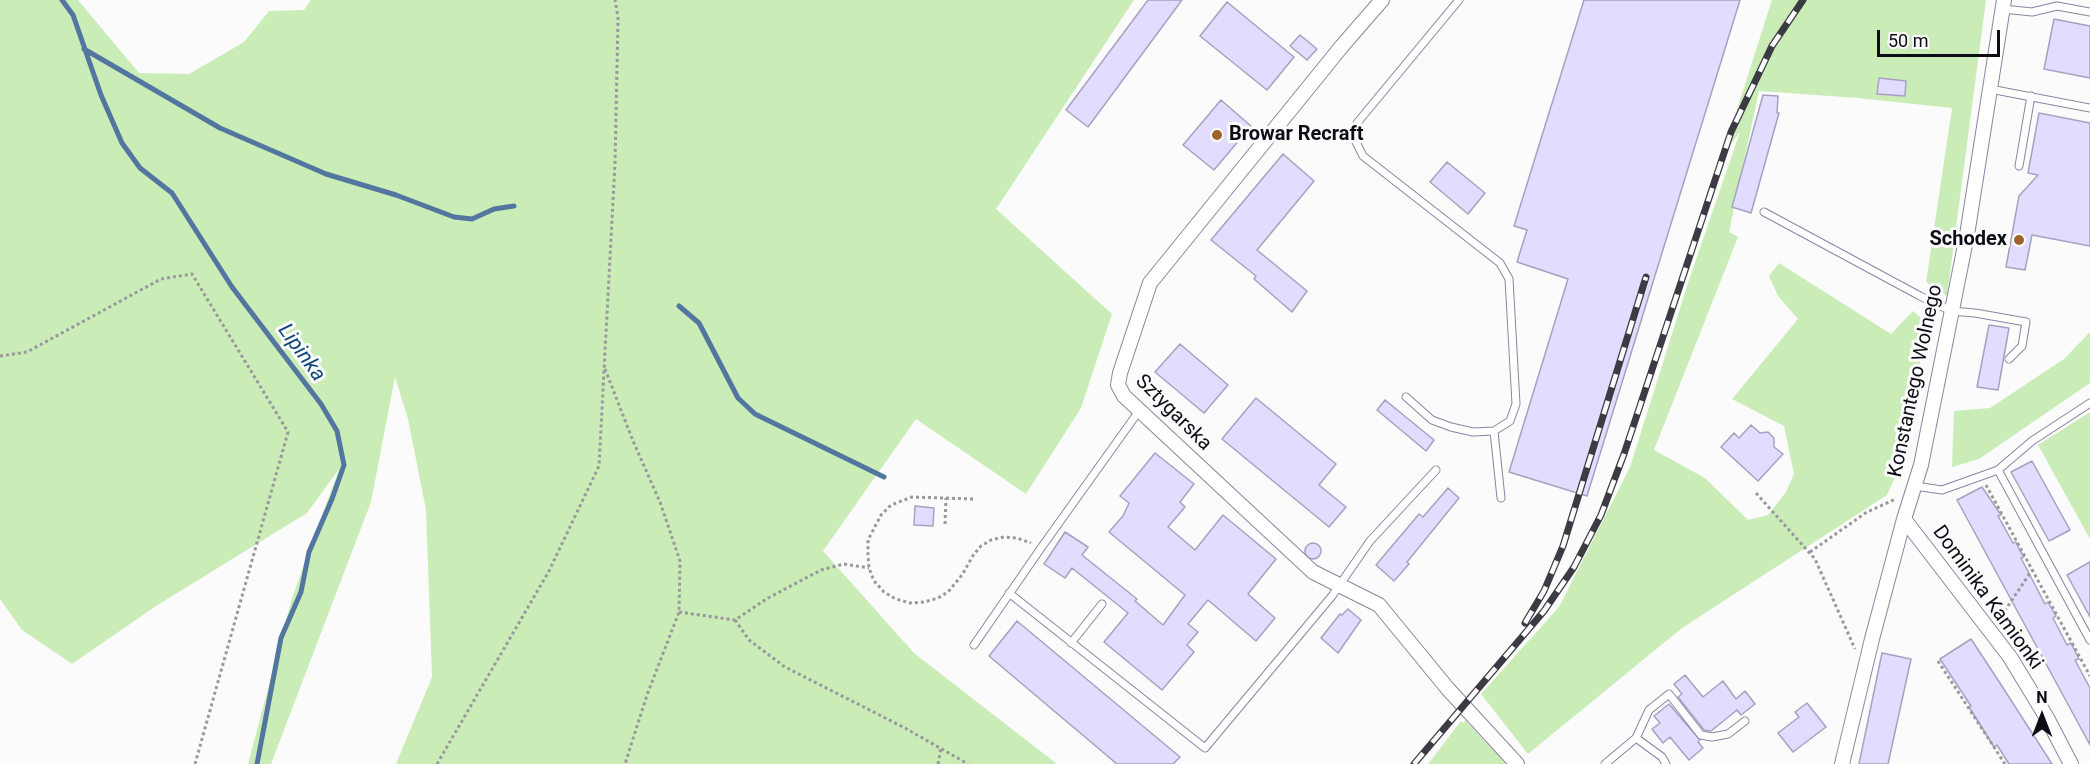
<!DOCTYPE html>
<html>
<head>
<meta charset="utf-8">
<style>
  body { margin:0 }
  #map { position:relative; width:2090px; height:764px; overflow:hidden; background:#fbfbfb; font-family:Roboto,sans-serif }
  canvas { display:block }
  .north { position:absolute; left:2012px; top:686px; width:60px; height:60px; -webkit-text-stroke:4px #fbfbfb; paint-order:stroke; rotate:0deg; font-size:16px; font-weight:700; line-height:24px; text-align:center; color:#0e0c17 }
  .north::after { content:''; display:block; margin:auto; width:21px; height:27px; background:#0e0c17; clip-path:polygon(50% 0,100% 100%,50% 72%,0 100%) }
  .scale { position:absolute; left:1877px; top:30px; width:123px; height:27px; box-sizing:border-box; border:3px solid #0e0c17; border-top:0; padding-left:8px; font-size:18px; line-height:21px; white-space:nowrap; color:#0e0c17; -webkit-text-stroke:4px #fbfbfb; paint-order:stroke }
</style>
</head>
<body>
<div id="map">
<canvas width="2090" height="764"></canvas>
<div class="north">N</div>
<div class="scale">50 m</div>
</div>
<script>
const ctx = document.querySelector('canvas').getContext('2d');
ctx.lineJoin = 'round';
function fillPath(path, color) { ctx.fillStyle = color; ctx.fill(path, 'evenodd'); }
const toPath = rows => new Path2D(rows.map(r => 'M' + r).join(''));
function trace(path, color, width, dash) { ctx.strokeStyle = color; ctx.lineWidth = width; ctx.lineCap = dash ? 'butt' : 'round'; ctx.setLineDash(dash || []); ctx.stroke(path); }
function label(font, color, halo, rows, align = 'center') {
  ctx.font = font + ' Roboto,sans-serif'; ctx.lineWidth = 6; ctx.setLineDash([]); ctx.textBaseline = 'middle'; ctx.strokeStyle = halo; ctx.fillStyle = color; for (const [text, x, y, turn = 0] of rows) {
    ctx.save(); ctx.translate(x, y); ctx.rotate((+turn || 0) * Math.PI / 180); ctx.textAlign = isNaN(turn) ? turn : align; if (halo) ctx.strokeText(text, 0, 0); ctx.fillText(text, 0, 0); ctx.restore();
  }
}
const green = toPath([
  [0,0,78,0,139,73,189,74,244,42,269,11,304,10,311,0,1134,0,996,209,1112,314,1081,408,1026,494,916,419,823,551,914,653,1057,764,396,764,432,677,426,510,408,419,395,377,371,502,271,764,248,764,292,598,339,469,307,513,156,606,72,664,22,630,0,599],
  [1772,0,1986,0,1947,296,1926,282,1952,108,1858,98,1759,91,1729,232,1738,237,1654,450,1705,478,1748,520,1768,515,1786,492,1794,474,1784,426,1732,399,1798,319,1778,296,1769,276,1779,263,1891,334,1913,311,1927,323,1903,460,1887,495,1682,628,1528,754,1481,694,1559,607,1630,467,1689,280,1740,132,1722,156],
  [2090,332,2090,383,1979,459,1952,467,1954,411,1990,408,2064,359],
  [2090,412,2090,539,2038,445],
  [1465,720,1489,746,1504,749,1516,764,1428,764,1461,721,1463,723]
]);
const stream = toPath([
  [62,0,73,15,101,95,122,143,140,168,172,193,232,287,321,404,337,431,344,465,332,499,309,552,301,592,281,638,257,764],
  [84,49,220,128,326,174,396,195,454,217,472,219,494,209,514,206],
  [679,306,699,323,738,398,755,414,884,477]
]);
const building = toPath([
  [1148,0,1182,0,1088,127,1066,110,1148,0],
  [1584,0,1740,0,1587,496,1509,472,1568,279,1517,262,1527,230,1514,226,1584,0],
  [1227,2,1294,57,1267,90,1200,36,1227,2],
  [2054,19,2090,26,2090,78,2044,69,2054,19],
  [1300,35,1317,49,1307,60,1290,46,1300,35],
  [1879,78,1906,81,1905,96,1877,94,1879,78],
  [1763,95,1778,96,1777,113,1779,113,1751,213,1732,207,1763,95],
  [1221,100,1251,126,1214,170,1183,145,1221,100],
  [2039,113,2090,123,2090,246,2032,235,2025,270,2006,267,2019,196,2038,175,2028,173,2039,113],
  [1283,154,1314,181,1257,250,1307,291,1292,312,1254,279,1256,276,1211,240,1283,154],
  [1447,162,1485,193,1468,214,1430,182,1447,162],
  [1989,325,2009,328,1998,390,1977,387,1989,325],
  [1180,344,1228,385,1204,413,1155,372,1180,344],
  [1256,398,1336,464,1319,485,1346,507,1329,527,1222,439,1256,398],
  [1385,400,1434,440,1426,451,1377,410,1385,400],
  [1751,425,1760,433,1768,432,1774,438,1774,447,1783,454,1758,481,1721,447,1734,433,1739,438,1751,425],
  [1155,453,1194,484,1180,502,1185,507,1168,527,1195,550,1223,515,1276,559,1248,594,1275,618,1256,641,1208,600,1188,624,1198,632,1187,645,1194,652,1162,690,1104,642,1128,613,1072,568,1065,578,1044,564,1065,532,1088,547,1082,555,1137,599,1135,601,1163,625,1185,595,1109,532,1123,516,1129,503,1120,496,1155,453],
  [2032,461,2070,530,2049,541,2011,472,2032,461],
  [1982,487,2001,515,1998,516,2013,543,2016,542,2019,549,2024,557,2021,558,2045,604,2048,602,2056,616,2053,618,2067,645,2071,643,2079,659,2075,660,2090,688,2090,745,1957,500,1982,487],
  [1448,488,1459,498,1407,562,1409,564,1394,581,1376,565,1419,514,1423,517,1448,488],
  [915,506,934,508,933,526,914,525,915,506],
  '1305 551a8 8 0 1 1 16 0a8 8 0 1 1-16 0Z',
  [2090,562,2090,617,2067,575,2090,562],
  [1348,609,1361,620,1338,653,1321,638,1340,614,1342,615,1348,609],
  [1017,621,1180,757,1173,764,1117,764,989,656,1017,621],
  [1971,639,1998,680,2052,764,2009,764,1997,745,1994,747,1969,707,1971,706,1940,659,1971,639],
  [1882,653,1911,659,1888,764,1859,764,1882,653],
  [1685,675,1703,697,1723,681,1736,699,1745,691,1755,704,1741,715,1737,710,1711,731,1704,730,1678,697,1682,694,1674,684,1685,675],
  [1807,703,1826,727,1793,752,1778,733,1799,717,1795,712,1807,703],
  [1669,704,1700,740,1698,742,1703,748,1689,760,1670,737,1663,743,1652,729,1660,723,1654,716,1669,704]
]);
const path = toPath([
  [0,356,27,352,161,279,192,274,288,432,195,764],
  [605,369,633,441,660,502,680,561,679,612,647,695,625,764],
  [1986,485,2090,676],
  [1756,493,1815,559,1855,649],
  [973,499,912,497,891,505,881,515,868,540,868,555,869,568,874,581,884,592,896,599,910,603,924,602,938,598,948,592,962,575,974,554,981,546,991,540,1004,537,1017,538,1031,543],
  [945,524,946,498],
  [1810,552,1867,512,1896,499],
  [679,612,735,620,768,598,821,570,844,564,869,568],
  [735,620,749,640,785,667,905,728,968,764],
  [1998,621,2032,570],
  [1938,661,2005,764],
  [437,764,549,571,599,466,615,163,618,18,615,0],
  [938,764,941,748]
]);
const service = toPath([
  [1459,0,1357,123,1355,140,1363,156,1500,263,1509,279,1516,404,1510,421,1494,431],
  [2003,9,2032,12,2057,6,2090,12],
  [1990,89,2090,108],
  [2019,166,2031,96],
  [1764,212,1920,296,1951,311,1975,313,2026,322,2022,346,2009,359],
  [1406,397,1432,420,1451,427,1473,432,1494,431,1501,498],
  [1998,470,2090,640],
  [1915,486,1942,490,1998,470,2032,441,2090,403],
  [1009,593,1205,748,1332,596,1370,541,1436,470],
  [1071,643,1102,604],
  [974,645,1041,548,1139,411],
  [1636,738,1662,757,1666,764],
  [1605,764,1636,738,1649,710,1669,694,1701,735,1712,737,1728,734,1745,721]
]);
const minor = toPath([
  [1382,0,1342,46,1150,283,1120,373,1118,385,1124,396,1313,572,1379,605,1448,689,1517,764],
  [1904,519,2010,657,2047,718,2071,764],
  [1842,764,1872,639,1904,519,1921,465,1967,235,2004,0]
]);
const rail = toPath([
  [1525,623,1544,591,1563,546,1646,277],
  [1414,764,1544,611,1574,567,1601,515,1624,454,1731,132,1772,46,1803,0]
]);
const markers = [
  [1217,135,6,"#a06227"],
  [2019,240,6,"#a06227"]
];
const poiNames = [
  ["Browar Recraft",1229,135],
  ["Schodex",2007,240,"right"]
];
const streetNames = [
  ["Konstantego Wolnego",1916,381,-78],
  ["Sztygarska",1173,413,45],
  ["Dominika Kamionki",1987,598,54]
];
const waterNames = [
  ["Lipinka",301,353,54]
];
fillPath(green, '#caedb8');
trace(stream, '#5276a0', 5);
fillPath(building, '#e2dcfe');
trace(building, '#a7a1c1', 1.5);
trace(service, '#8b84a3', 9);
trace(minor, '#8b84a3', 16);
trace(path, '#99989c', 3, [3, 3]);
trace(service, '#fff', 7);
trace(minor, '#fff', 14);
trace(rail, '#3c3a43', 7);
trace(rail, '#fbfbfb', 4.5, [14]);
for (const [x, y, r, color] of markers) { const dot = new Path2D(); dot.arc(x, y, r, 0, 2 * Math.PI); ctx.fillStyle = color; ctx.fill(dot); trace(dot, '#fbfbfb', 2); }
label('bold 20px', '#0e0c17', '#fbfbfb', poiNames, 'left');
label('20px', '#0e0c17', '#fbfbfb', streetNames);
label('italic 21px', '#0c4779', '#fbfbfb', waterNames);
</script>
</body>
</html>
